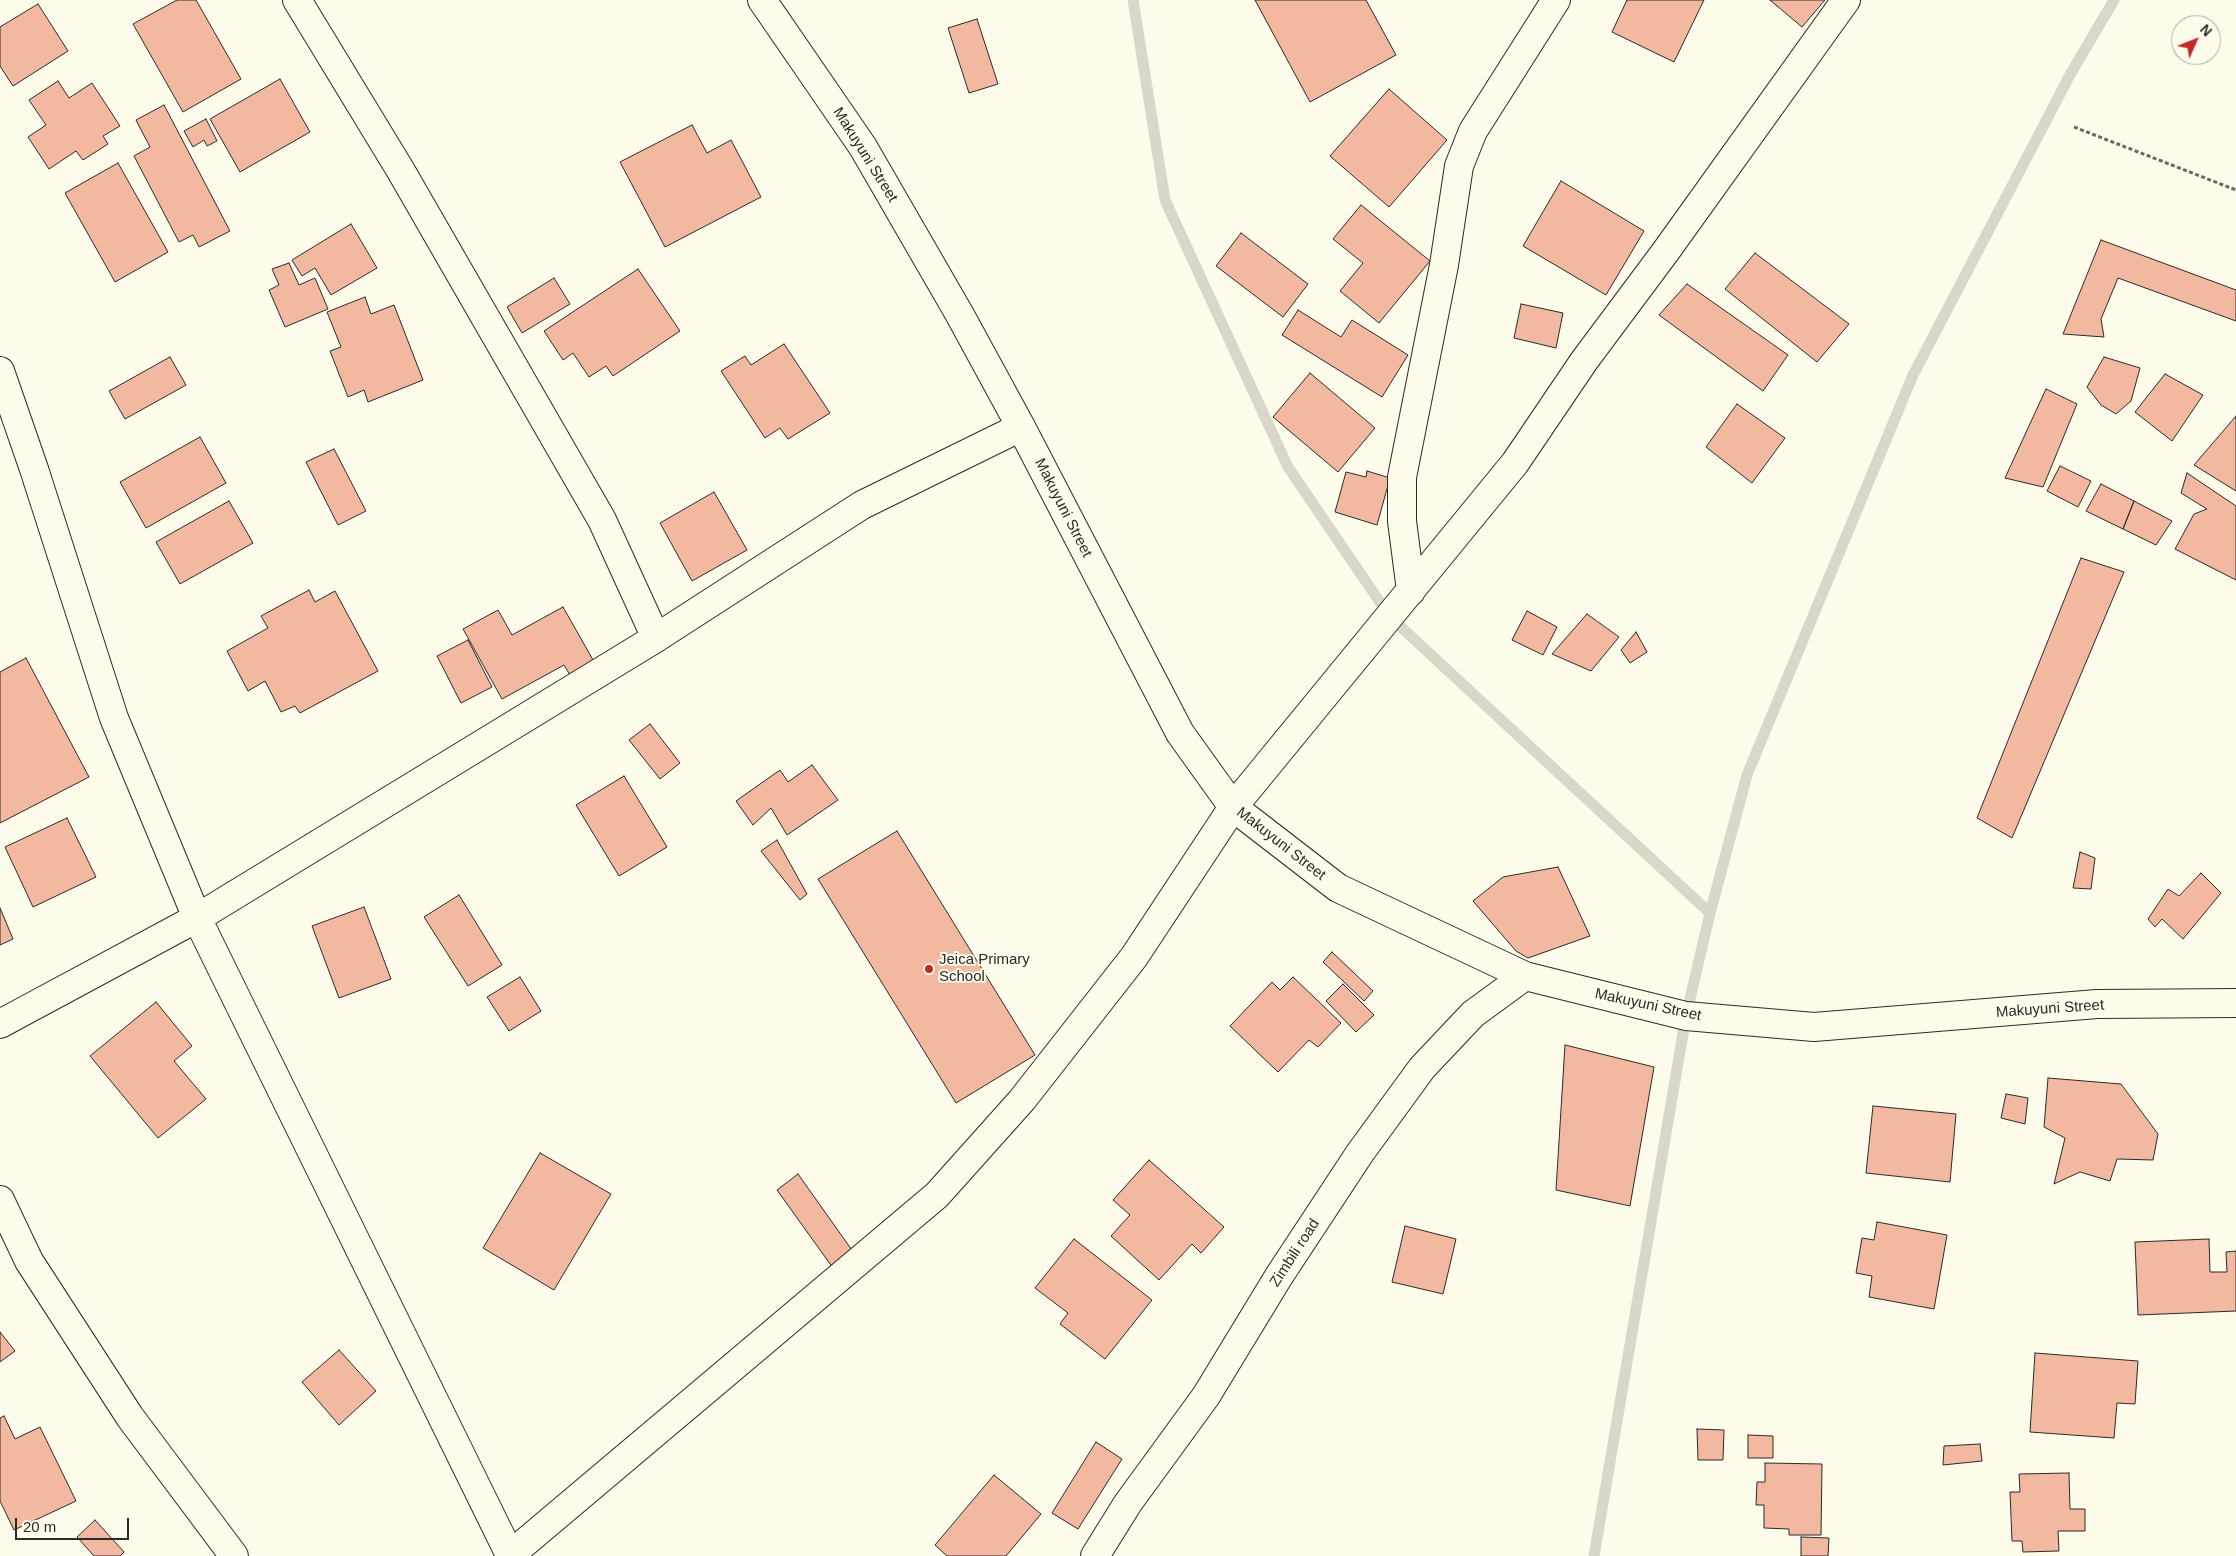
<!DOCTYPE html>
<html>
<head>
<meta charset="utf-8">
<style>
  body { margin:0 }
  #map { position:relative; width:2236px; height:1556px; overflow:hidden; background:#fdfbea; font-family:Arial,sans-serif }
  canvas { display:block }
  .north { position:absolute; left:2171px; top:15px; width:50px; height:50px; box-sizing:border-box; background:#fdfbea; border:1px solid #a9a89e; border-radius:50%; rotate:46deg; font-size:14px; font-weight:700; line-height:20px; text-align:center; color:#2b2b2b }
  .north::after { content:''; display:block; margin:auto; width:18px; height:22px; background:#c62828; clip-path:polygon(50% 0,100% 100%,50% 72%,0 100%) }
  .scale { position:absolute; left:15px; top:1518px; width:114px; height:22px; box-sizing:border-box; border:2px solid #2b2b2b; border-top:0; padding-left:6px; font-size:15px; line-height:18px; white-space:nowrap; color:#2b2b2b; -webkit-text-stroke:4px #fdfbea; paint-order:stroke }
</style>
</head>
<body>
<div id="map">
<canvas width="2236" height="1556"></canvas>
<div class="north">N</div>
<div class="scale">20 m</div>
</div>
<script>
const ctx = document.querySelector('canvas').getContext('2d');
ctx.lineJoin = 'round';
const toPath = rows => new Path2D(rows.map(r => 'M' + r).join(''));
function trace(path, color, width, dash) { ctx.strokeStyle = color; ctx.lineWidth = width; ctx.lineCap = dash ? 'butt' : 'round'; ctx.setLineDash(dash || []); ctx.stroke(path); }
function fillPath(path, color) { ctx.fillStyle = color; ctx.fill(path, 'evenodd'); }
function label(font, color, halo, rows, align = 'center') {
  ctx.font = font + ' Arial,sans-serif'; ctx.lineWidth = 4; ctx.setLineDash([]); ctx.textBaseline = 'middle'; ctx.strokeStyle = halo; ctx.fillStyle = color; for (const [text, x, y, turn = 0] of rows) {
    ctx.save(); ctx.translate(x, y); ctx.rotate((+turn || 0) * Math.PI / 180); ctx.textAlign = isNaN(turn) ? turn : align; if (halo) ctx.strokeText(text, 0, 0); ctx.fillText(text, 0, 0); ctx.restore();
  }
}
const stream = toPath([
  [1133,0,1165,200,1288,467,1390,617,1710,913],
  [1594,1556,1686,1016,1710,913,1747,775,1913,375,2071,73,2114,0]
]);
const building = toPath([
  [177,0,196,0,241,79,183,112,133,24,177,0],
  [1255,0,1366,0,1396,55,1310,102,1255,0],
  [1627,0,1704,0,1674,62,1612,32,1627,0],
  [1770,0,1825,0,1802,27,1770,0],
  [38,4,68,51,13,86,0,66,0,27,38,4],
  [977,19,998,84,969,93,948,28,977,19],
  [280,79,310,132,240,172,210,119,280,79],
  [58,81,69,98,92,83,120,126,103,136,108,144,83,160,76,151,49,169,28,137,46,125,29,100,58,81],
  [1389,89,1447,140,1389,207,1330,156,1389,89],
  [164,105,230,231,199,247,193,235,179,242,134,156,150,147,136,120,164,105],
  [206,119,217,141,207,146,204,140,193,147,184,131,206,119],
  [692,125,707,153,731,140,761,197,665,247,620,162,692,125],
  [118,163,168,252,115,282,65,193,118,163],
  [1561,181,1644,231,1606,295,1523,246,1561,181],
  [1361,205,1430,261,1379,323,1340,291,1363,263,1333,239,1361,205],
  [351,224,377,268,331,295,315,268,302,276,292,260,351,224],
  [1241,233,1308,284,1283,317,1216,266,1241,233],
  [2101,240,2236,290,2236,321,2118,278,2101,319,2104,337,2063,334,2101,240],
  [1755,253,1849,324,1817,362,1725,289,1755,253],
  [289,263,299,285,315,278,328,309,285,327,269,290,279,285,272,269,289,263],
  [638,269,680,331,613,376,606,366,589,377,573,353,563,360,544,331,638,269],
  [554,278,570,304,522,333,507,307,554,278],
  [1687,284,1788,355,1763,391,1659,315,1687,284],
  [365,297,371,314,394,305,423,380,368,402,364,390,348,397,330,351,341,347,327,312,365,297],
  [1521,304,1563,313,1556,348,1514,338,1521,304],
  [1298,310,1341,337,1352,320,1408,355,1382,397,1282,335,1298,310],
  [784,344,830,413,788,439,780,428,765,438,721,371,745,356,751,365,784,344],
  [170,357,186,385,125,419,109,391,170,357],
  [2104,357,2140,368,2131,401,2116,414,2101,405,2087,387,2104,357],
  [1310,373,1375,428,1338,472,1273,417,1310,373],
  [2165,374,2203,395,2172,441,2135,412,2165,374],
  [2046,389,2077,404,2043,487,2005,478,2046,389],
  [1737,404,1785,438,1752,483,1706,447,1737,404],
  [2236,416,2236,491,2194,465,2236,416],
  [200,437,226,483,146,528,120,482,200,437],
  [334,449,366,511,338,525,306,462,334,449],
  [2060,466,2091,481,2078,507,2047,491,2060,466],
  [1367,471,1390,478,1377,525,1335,512,1346,472,1366,477,1367,471],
  [2187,473,2236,506,2236,580,2175,549,2194,514,2207,509,2181,493,2187,473],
  [2101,484,2134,501,2123,529,2086,511,2101,484],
  [714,492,747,550,692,581,660,523,714,492],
  [229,501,253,543,180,584,156,542,229,501],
  [2134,501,2172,521,2156,545,2123,529,2134,501],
  [2081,558,2124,572,2012,838,1977,818,2081,558],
  [309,590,315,602,335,591,378,671,300,713,295,706,281,712,265,681,248,691,227,651,268,628,261,616,309,590],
  [563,607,597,667,573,680,564,665,502,699,463,629,498,610,512,635,563,607],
  [1527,611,1557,627,1543,655,1512,640,1527,611],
  [1587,614,1619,637,1591,671,1552,654,1587,614],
  [1636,632,1647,652,1630,663,1621,650,1636,632],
  [468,640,492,687,461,703,437,656,468,640],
  [26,658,89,777,0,823,0,672,26,658],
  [650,724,680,763,660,779,629,740,650,724],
  [812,765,838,800,787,835,771,808,753,825,736,801,780,770,788,782,812,765],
  [624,776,667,847,619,876,576,805,624,776],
  [67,818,96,877,33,907,5,847,67,818],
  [897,831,1035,1055,956,1103,818,879,897,831],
  [777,840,807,894,800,900,761,851,777,840],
  [2080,852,2095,858,2091,889,2073,888,2080,852],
  [1558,867,1590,936,1528,958,1516,951,1473,901,1503,877,1558,867],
  [2201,873,2221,893,2183,939,2162,919,2155,927,2148,919,2168,889,2179,896,2201,873],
  [459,895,502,965,468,986,424,917,459,895],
  [364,907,391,979,339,998,312,926,364,907],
  [0,908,13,939,0,945,0,908],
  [1332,952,1373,991,1364,1001,1323,962,1332,952],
  [520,977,541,1011,509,1031,487,997,520,977],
  [1293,977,1341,1023,1318,1047,1309,1040,1278,1072,1230,1026,1272,982,1280,990,1293,977],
  [1343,984,1374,1015,1356,1032,1326,1001,1343,984],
  [156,1002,192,1046,174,1061,206,1099,158,1138,90,1056,156,1002],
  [1565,1045,1654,1067,1630,1206,1556,1190,1565,1045],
  [2048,1078,2121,1084,2158,1134,2153,1160,2117,1159,2110,1181,2080,1172,2054,1184,2065,1138,2044,1127,2048,1078],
  [2006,1094,2028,1098,2025,1124,2001,1118,2006,1094],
  [1873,1106,1956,1114,1950,1182,1866,1173,1873,1106],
  [540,1153,611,1194,554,1290,483,1248,540,1153],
  [1149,1160,1224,1227,1201,1253,1192,1244,1159,1280,1111,1236,1130,1215,1113,1200,1149,1160],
  [798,1174,854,1253,833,1268,777,1190,798,1174],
  [1877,1222,1947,1235,1934,1309,1869,1297,1872,1276,1856,1273,1862,1238,1874,1240,1877,1222],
  [1405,1226,1456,1239,1443,1294,1392,1282,1405,1226],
  [1074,1239,1152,1300,1105,1359,1060,1324,1068,1313,1035,1288,1074,1239],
  [2209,1239,2210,1272,2227,1272,2226,1252,2236,1251,2236,1311,2138,1315,2135,1242,2209,1239],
  [0,1332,15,1351,0,1362,0,1332],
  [339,1350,376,1391,339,1425,302,1382,339,1350],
  [2035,1353,2138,1361,2135,1404,2117,1403,2114,1438,2030,1432,2035,1353],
  [4,1416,15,1439,40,1427,76,1501,14,1530,0,1501,0,1418,4,1416],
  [1697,1429,1724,1430,1723,1460,1698,1460,1697,1429],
  [1748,1435,1773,1436,1773,1458,1748,1458,1748,1435],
  [1096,1442,1122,1459,1078,1529,1052,1513,1096,1442],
  [1980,1444,1982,1461,1943,1465,1944,1446,1980,1444],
  [1765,1463,1822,1464,1821,1535,1789,1535,1789,1529,1764,1528,1764,1505,1756,1505,1757,1482,1765,1482,1765,1463],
  [2069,1473,2070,1509,2085,1509,2085,1531,2058,1531,2059,1551,2023,1552,2022,1541,2012,1541,2010,1492,2020,1492,2019,1474,2069,1473],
  [994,1475,1041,1514,1006,1556,947,1556,935,1545,994,1475],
  [95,1520,124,1552,120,1556,94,1556,77,1537,95,1520],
  [1801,1537,1829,1538,1828,1556,1801,1556,1801,1537]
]);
const path = toPath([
  [2074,127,2236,190]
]);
const street = toPath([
  [297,0,401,171,602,520,656,638],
  [762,0,863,147,960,315,1021,427,1180,733,1233,807,1338,888,1525,976,1686,1016,1814,1027,2097,1004,2236,1003],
  [0,371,34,469,114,718,197,918,510,1555],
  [1411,591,1402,521,1402,477,1444,265,1459,166,1473,131,1556,0],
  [0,1024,197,918,656,638,862,505,1021,427],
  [0,1200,29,1261,130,1417,234,1556],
  [509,1556,937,1195,1022,1100,1134,957,1233,807,1515,463,1584,361,1666,251,1846,0],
  [1095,1556,1128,1503,1206,1396,1279,1276,1360,1153,1422,1068,1473,1014,1525,976]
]);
const markers = [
  [929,969,5,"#c62828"]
];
const streetNames = [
  ["Makuyuni Street",865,155,58],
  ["Makuyuni Street",1063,508,63],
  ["Makuyuni Street",1281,844,38],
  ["Makuyuni Street",1648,1005,12],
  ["Makuyuni Street",2050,1009,-4],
  ["Zimbili road",1295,1253,-57]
];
const poiNames = [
  ["Jeica Primary",939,960],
  ["School",939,977]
];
trace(stream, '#d8d7c9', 11);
fillPath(building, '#f2b8a0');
trace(building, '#2b2b2b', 1);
trace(street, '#2b2b2b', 30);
trace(path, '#6a6964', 3, [4, 2.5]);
trace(street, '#fdfbea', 28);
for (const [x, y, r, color] of markers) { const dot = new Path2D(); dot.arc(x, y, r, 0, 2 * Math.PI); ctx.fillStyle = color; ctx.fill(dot); trace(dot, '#fdfbea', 2); }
label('15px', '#2b2b2b', '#fdfbea', streetNames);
label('15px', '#2b2b2b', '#fdfbea', poiNames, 'left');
</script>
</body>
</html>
